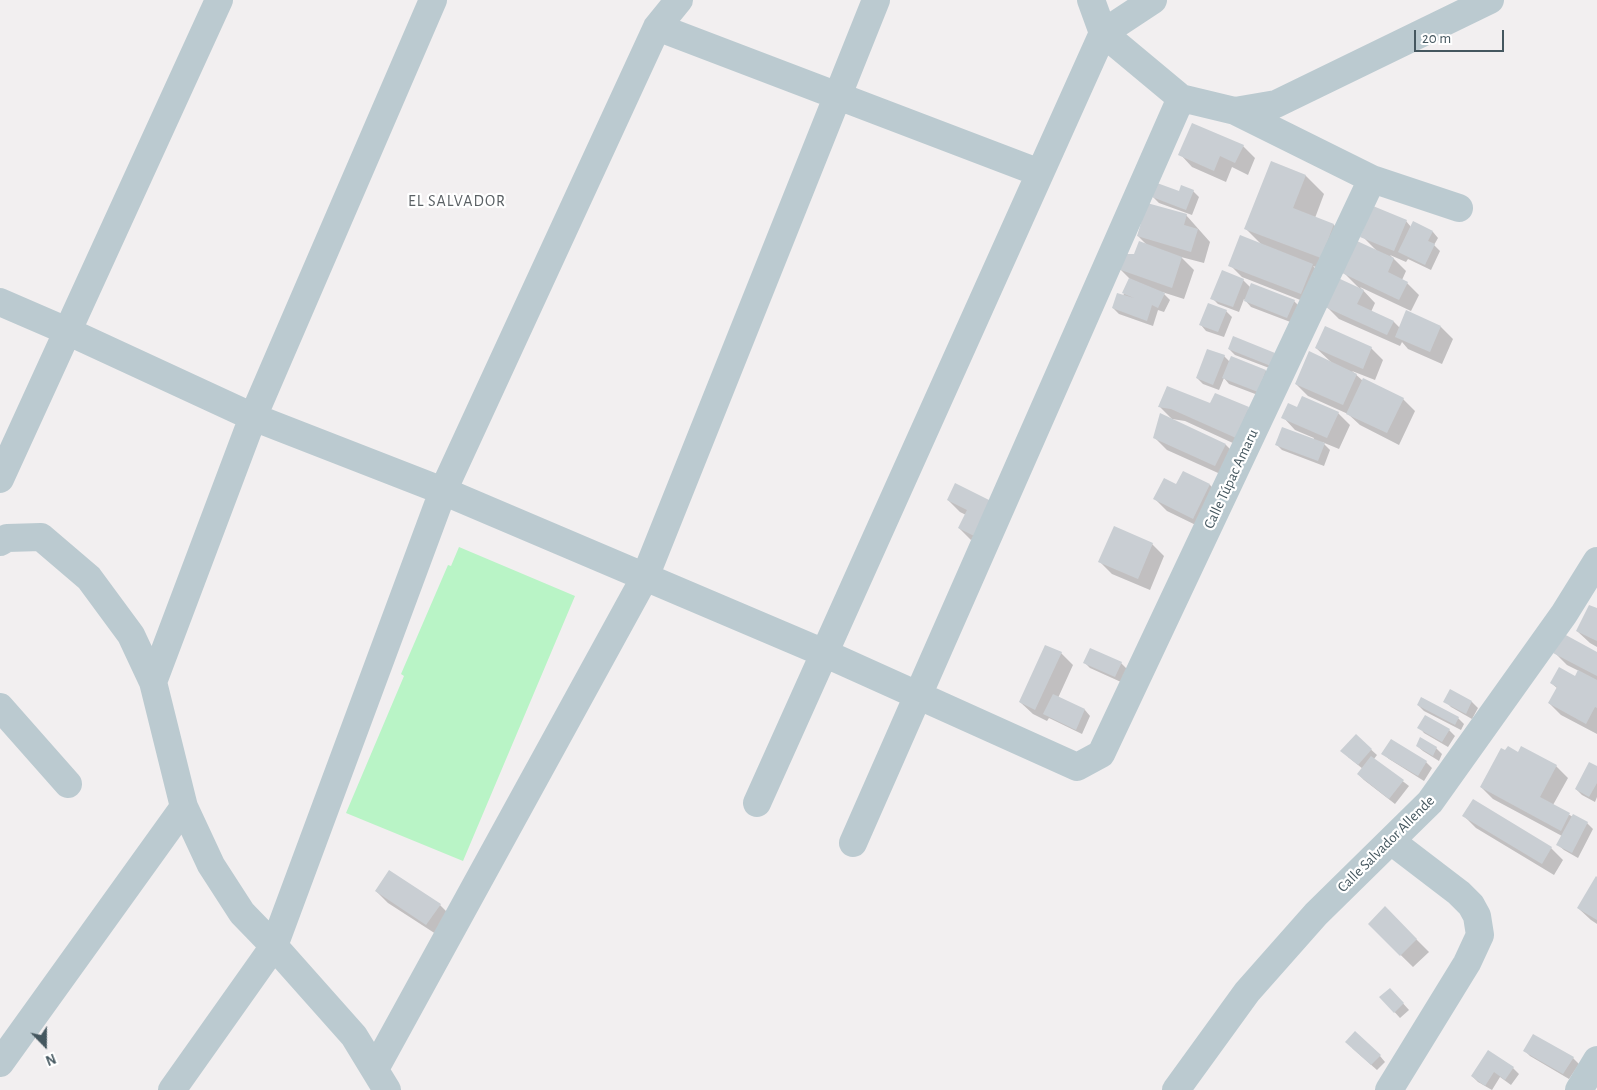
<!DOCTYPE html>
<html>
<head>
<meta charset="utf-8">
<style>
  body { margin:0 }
  #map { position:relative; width:1597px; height:1090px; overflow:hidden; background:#f2eff0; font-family:"Alegreya Sans",sans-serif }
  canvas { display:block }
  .north { position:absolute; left:20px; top:1020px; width:50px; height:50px; -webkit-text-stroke:4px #fff; paint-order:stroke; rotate:158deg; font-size:14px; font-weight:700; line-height:20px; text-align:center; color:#45575f }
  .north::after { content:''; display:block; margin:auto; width:18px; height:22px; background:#45575f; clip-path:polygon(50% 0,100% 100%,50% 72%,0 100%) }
  .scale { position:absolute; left:1414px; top:30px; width:90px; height:22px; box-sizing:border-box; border:2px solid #45575f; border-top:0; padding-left:6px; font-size:15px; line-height:18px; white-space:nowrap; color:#45575f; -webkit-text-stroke:4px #fff; paint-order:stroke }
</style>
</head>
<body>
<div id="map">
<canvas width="1597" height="1090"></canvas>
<div class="north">N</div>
<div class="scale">20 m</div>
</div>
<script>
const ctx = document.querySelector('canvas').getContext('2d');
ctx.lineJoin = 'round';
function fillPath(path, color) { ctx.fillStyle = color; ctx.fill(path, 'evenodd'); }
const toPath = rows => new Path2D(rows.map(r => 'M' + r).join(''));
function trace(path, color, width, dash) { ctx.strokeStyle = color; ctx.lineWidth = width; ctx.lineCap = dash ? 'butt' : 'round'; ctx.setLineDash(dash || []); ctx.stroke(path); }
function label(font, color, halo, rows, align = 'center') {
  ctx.font = font + ' "Alegreya Sans",sans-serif'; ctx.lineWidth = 4.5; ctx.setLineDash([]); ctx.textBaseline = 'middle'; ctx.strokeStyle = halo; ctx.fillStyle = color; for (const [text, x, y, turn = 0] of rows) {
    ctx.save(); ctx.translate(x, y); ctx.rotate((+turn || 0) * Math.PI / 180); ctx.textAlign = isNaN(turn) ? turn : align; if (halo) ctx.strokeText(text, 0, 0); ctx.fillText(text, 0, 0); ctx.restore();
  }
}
const green = toPath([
  [459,547,575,596,463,861,346,813,404,676,401,674,448,565,451,566]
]);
const shadow = toPath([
  [1243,146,1255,158,1248,175,1232,167,1226,182,1192,167,1180,154],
  [1272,163,1306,176,1324,194,1315,218,1334,225,1352,243,1339,276,1313,266,1324,277,1313,305,1242,277,1230,265,1262,245,1246,229],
  [1193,191,1199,197,1192,215,1159,203,1153,197],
  [1186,215,1210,242,1204,263,1181,257,1194,270,1184,299,1162,292,1170,300,1164,312,1158,310,1153,326,1119,314,1113,308,1123,296,1130,279,1120,269,1148,246,1138,236],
  [1406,221,1411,227,1433,232,1438,238,1434,245,1440,251,1431,270,1408,259,1406,262,1390,255,1406,271,1402,280,1407,283,1419,295,1411,311,1360,287,1375,303,1371,312,1394,322,1400,328,1441,327,1453,339,1442,364,1408,349,1402,342,1400,346,1339,319,1327,307,1360,289,1344,273,1377,251,1362,236],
  [1243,280,1251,288,1294,301,1300,307,1293,323,1251,307,1244,299,1239,312,1218,304,1212,298],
  [1226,311,1232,317,1224,337,1206,331,1201,325],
  [1234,338,1277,371,1235,355,1229,349],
  [1316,348,1371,348,1383,360,1375,380,1352,371,1363,381,1403,399,1415,411,1399,445,1360,425,1348,414,1308,396,1296,384,1331,362],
  [1224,356,1230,362,1266,371,1271,377,1263,397,1229,384,1224,378,1219,390,1203,384,1197,378],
  [1211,405,1248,408,1260,420,1248,450,1185,421,1172,419,1160,407],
  [1297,408,1338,413,1350,425,1339,449,1322,442,1330,450,1324,466,1282,450,1276,444,1313,440,1314,438,1295,430,1283,417],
  [1154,437,1226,445,1238,457,1227,477,1167,450],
  [1183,473,1210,485,1222,497,1206,530,1167,511,1155,499,1177,486],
  [948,500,1003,515,971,540,959,528,966,515,960,512],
  [1152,544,1164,556,1150,590,1112,574,1100,562],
  [1597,610,1597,647,1590,643,1577,631],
  [1061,653,1073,665,1058,698,1085,710,1090,716,1082,734,1049,718,1047,721,1033,714,1020,702],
  [1555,653,1597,653,1597,734,1561,715,1549,703,1557,688,1551,683,1576,677,1579,671,1567,665],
  [1085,663,1121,663,1127,669,1121,682,1090,668],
  [1450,691,1472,702,1478,708,1472,719,1451,707,1445,701],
  [1422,698,1458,718,1464,724,1461,730,1424,711,1418,705],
  [1419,727,1449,730,1455,736,1448,747,1424,733],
  [1356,736,1377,755,1374,759,1409,786,1395,804,1364,780,1358,774,1363,769,1348,757],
  [1417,746,1436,748,1442,754,1439,761,1423,751],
  [1518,753,1556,766,1568,778,1553,805,1573,817,1587,823,1593,829,1578,858,1564,850,1558,845,1562,836,1493,799,1481,787],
  [1383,754,1426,762,1432,768,1424,781,1389,759],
  [1597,768,1597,797,1595,802,1582,795,1576,789],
  [1464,816,1551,848,1563,860,1554,875,1476,828],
  [1597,879,1597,924,1591,920,1578,908],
  [376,891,440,905,452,917,439,936,388,903],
  [1385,908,1429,952,1413,967,1369,924],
  [1390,989,1409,1010,1400,1018,1381,997],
  [1352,1048,1380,1056,1385,1062,1377,1070],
  [1525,1051,1573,1058,1579,1064,1569,1079,1530,1056],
  [1513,1068,1519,1074,1511,1085,1500,1077,1492,1090,1478,1082,1472,1076]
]);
const building = toPath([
  [1192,123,1244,145,1235,163,1220,156,1214,171,1178,155],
  [1271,161,1306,175,1293,208,1334,224,1321,258,1244,229],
  [1157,183,1179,191,1181,185,1194,190,1186,210,1152,197],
  [1147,203,1187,214,1184,225,1198,229,1191,252,1137,236],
  [1373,206,1407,220,1394,251,1360,237],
  [1413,221,1433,231,1428,241,1435,244,1425,265,1398,252],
  [1240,235,1313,264,1301,294,1228,266],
  [1139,241,1182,257,1172,288,1118,269,1124,254,1134,254],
  [1357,241,1394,258,1388,272,1408,282,1399,300,1342,273],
  [1222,270,1244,279,1233,307,1210,299],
  [1129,278,1165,293,1158,308,1152,305,1147,321,1112,308,1117,293,1134,298,1122,293],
  [1338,278,1364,290,1357,304,1394,321,1387,335,1325,307],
  [1251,283,1295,300,1287,318,1244,301],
  [1208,303,1227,310,1218,332,1199,325],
  [1406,310,1441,326,1430,352,1395,337],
  [1325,326,1372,347,1363,369,1315,348],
  [1233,336,1275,353,1271,366,1228,349],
  [1207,349,1225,355,1213,385,1196,378],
  [1309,351,1357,374,1343,405,1295,384],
  [1231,356,1266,370,1258,392,1222,378],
  [1363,378,1404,398,1387,433,1346,414],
  [1167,386,1210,403,1215,393,1249,407,1236,438,1171,409,1158,407],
  [1302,396,1339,412,1327,438,1281,418,1288,403,1297,407],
  [1160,413,1226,444,1215,466,1153,438],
  [1282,427,1325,443,1318,461,1275,445],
  [1183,471,1210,484,1193,519,1153,499,1164,478,1176,484],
  [955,483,991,501,974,536,958,528,967,510,947,500],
  [1114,526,1153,543,1138,579,1098,562],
  [1589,605,1597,608,1597,641,1576,631],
  [1564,634,1597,652,1597,676,1553,653],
  [1045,645,1062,652,1035,710,1019,702],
  [1090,648,1122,662,1115,677,1083,663],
  [1559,667,1575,676,1578,670,1597,680,1597,708,1595,707,1586,724,1548,703,1557,687,1550,683],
  [1450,689,1472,701,1466,714,1443,702],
  [1053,694,1085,709,1076,730,1043,714],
  [1421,697,1459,717,1455,725,1417,705],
  [1425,715,1450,729,1442,742,1417,728],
  [1356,734,1372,749,1358,765,1340,751],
  [1420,737,1437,747,1433,756,1416,746],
  [1391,739,1427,761,1418,776,1381,754],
  [1508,746,1518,752,1521,746,1557,765,1540,797,1570,813,1561,831,1480,787,1501,748,1505,750],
  [1371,756,1404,780,1389,799,1357,774],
  [1589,762,1597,766,1597,783,1589,797,1575,789],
  [1473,799,1552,847,1542,864,1462,816],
  [1573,814,1588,822,1572,853,1556,845],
  [389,870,441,904,426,925,375,891],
  [1596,876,1597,877,1597,920,1577,908],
  [1385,906,1417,939,1400,956,1368,924],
  [1390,988,1404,1003,1394,1013,1379,997],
  [1355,1031,1381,1055,1371,1065,1345,1042],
  [1533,1034,1574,1057,1563,1074,1523,1051],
  [1488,1050,1514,1067,1505,1080,1494,1072,1485,1086,1471,1076]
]);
const minor = toPath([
  [1091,0,1103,33,1181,98,1235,111,1276,104,1490,0],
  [657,27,1040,173],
  [1235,111,1372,179,1459,208],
  [0,302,67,331,253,417,443,491,824,653,1077,767,1101,754,1372,179],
  [0,479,219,0],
  [0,542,7,538,41,537,89,578,131,635,153,682,184,807,211,865,242,913,274,946,354,1036,387,1090],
  [153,682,253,417,433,0],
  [0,707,68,784],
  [757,803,1103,33,1153,0],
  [853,843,1181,98],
  [0,1063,184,807],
  [375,1069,645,577,876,0],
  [172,1090,274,946,443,491,657,27,679,0],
  [1176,1090,1247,992,1316,914,1430,802,1564,614,1597,561],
  [1389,1090,1467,963,1480,935,1477,916,1471,905,1459,893,1391,841],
  [1579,1090,1597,1060]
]);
const streetNames = [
  ["Calle Túpac Amaru",1231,479,-65],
  ["Calle Salvador Allende",1386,844,-45]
];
const neighbourhoodNames = [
  ["EL SALVADOR",457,201]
];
fillPath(green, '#b9f4c6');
fillPath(shadow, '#0003');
fillPath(building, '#c9ced3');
trace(minor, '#bbcad0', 28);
label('15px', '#45575f', '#fff', streetNames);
ctx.letterSpacing = '1px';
label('16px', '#5b6165', '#fff', neighbourhoodNames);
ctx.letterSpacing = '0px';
</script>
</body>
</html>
